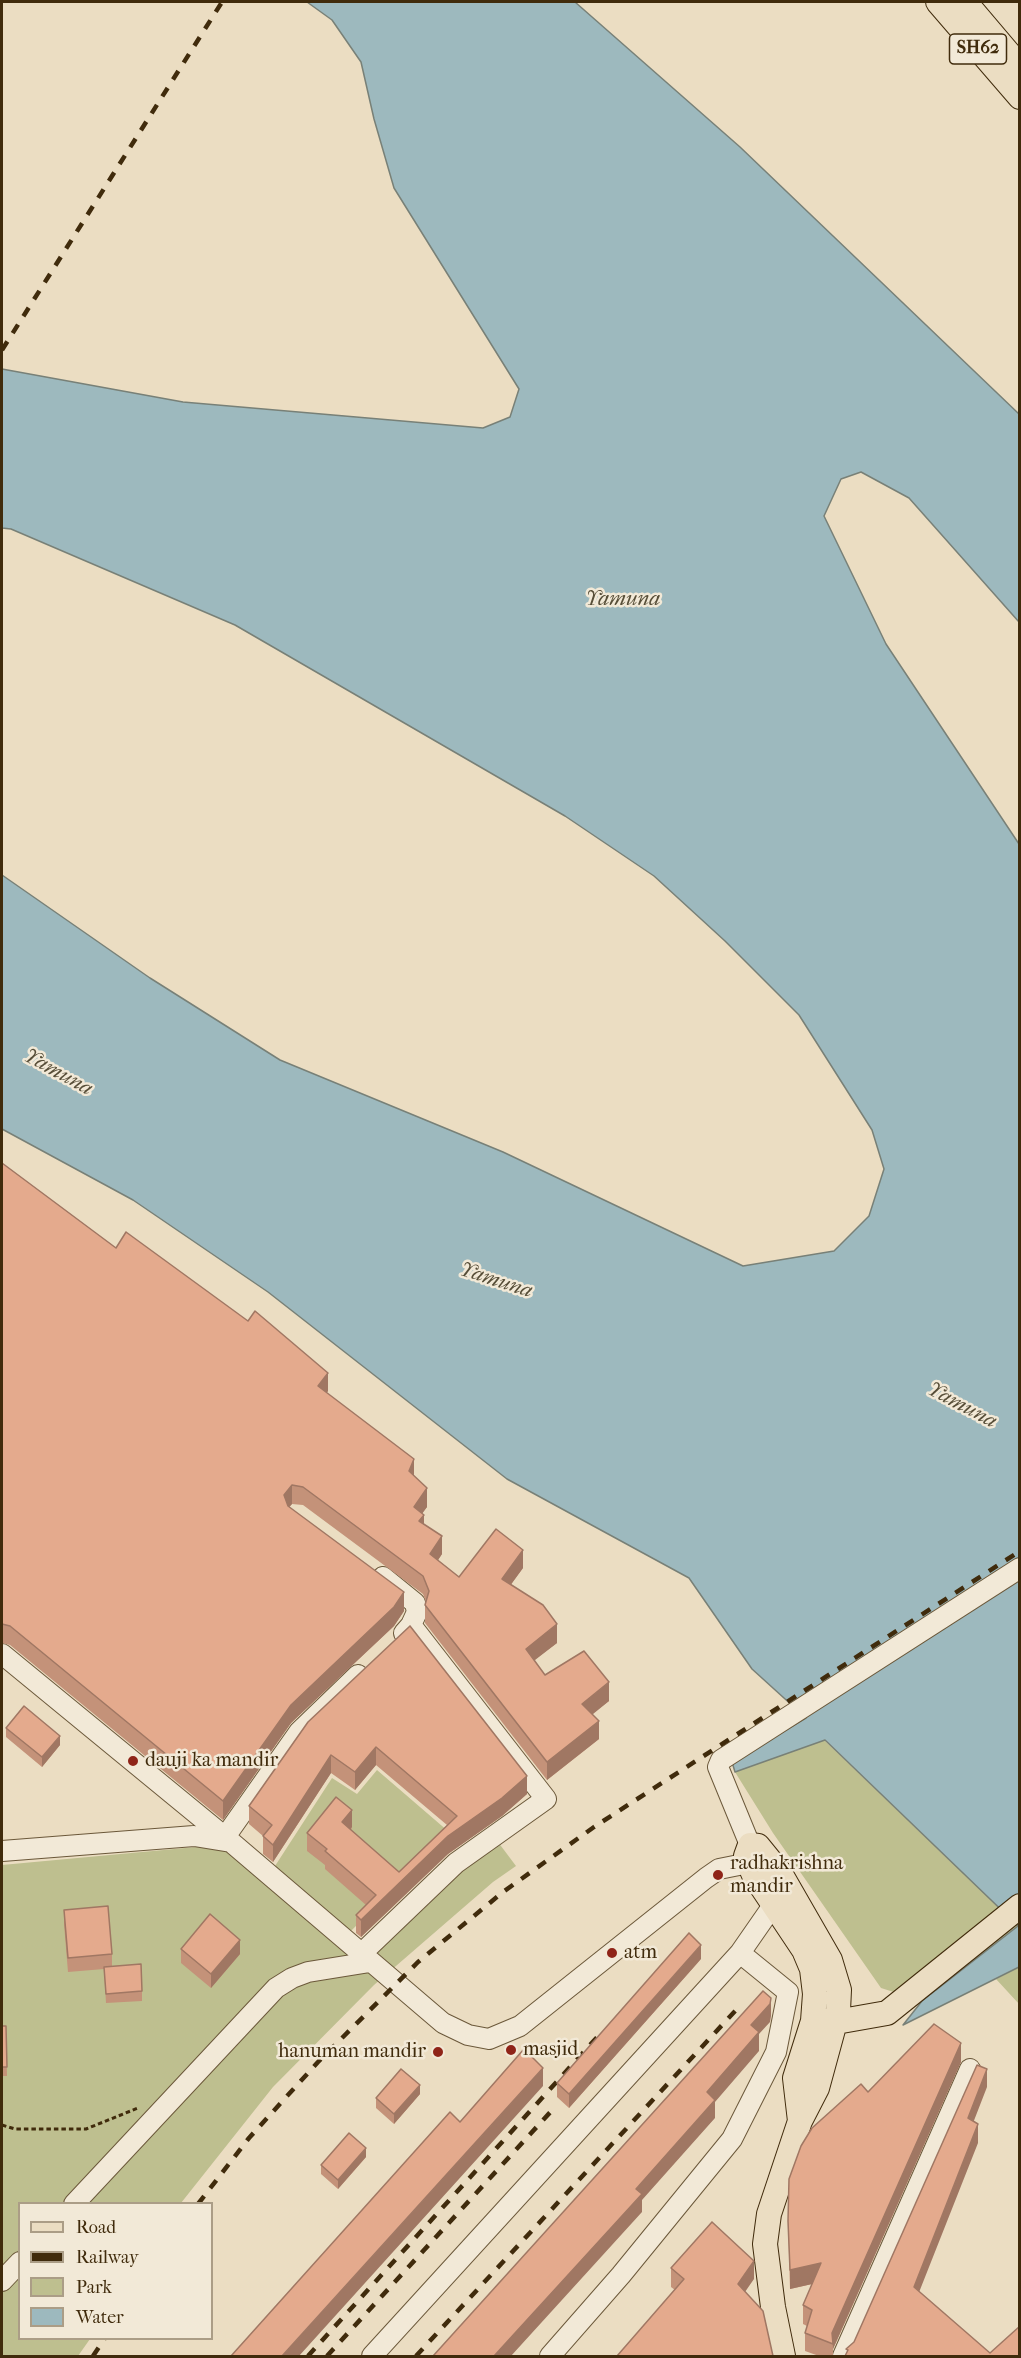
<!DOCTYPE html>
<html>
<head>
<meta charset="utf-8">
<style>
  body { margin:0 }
  #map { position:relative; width:1021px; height:2358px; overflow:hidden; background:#ebddc2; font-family:"IM FELL French Canon",serif }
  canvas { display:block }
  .frame { position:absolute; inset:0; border:3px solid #402b0c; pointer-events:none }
  .legend { position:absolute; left:18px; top:2202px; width:195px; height:138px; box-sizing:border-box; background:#f2e9d7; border:2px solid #ab9d86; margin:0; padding:8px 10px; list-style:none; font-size:18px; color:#402b0c }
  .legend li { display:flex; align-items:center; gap:12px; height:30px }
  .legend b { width:30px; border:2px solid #ab9d86 }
</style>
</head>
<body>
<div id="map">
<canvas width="1021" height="2358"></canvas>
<div class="frame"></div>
<ul class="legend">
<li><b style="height:8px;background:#ebddc2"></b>Road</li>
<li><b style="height:8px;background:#402b0c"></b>Railway</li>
<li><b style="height:16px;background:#bebf8f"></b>Park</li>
<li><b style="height:16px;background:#9db9be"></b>Water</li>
</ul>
</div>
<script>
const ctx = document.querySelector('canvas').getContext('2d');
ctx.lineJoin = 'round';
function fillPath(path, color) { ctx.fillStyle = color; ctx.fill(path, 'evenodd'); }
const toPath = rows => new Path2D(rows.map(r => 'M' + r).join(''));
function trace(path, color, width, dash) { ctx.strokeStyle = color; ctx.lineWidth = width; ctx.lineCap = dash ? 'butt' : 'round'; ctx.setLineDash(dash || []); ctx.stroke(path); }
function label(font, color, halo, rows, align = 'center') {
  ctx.font = font + ' "IM FELL French Canon",serif'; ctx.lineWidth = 5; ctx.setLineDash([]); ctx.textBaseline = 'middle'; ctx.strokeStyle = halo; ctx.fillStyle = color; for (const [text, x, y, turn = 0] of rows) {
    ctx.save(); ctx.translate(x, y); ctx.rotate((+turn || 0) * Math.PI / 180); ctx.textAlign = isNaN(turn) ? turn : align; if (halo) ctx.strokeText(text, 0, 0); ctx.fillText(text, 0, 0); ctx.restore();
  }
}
const green = toPath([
  [824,1740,1019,1926,922,2001,881,1988,773,1833,735,1772],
  [377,1770,449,1832,346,1936,368,1954,458,1867,498,1842,516,1866,493,1882,374,1985,273,2087,181,2203,20,2204,20,2338,90,2339,78,2356,2,2356,2,1865,196,1847,228,1848,264,1883,332,1778,357,1794],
  [1019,1967,1019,2004,996,1979]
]);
const water = toPath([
  [307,2,575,2,740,147,1019,414,1019,622,909,498,861,472,841,479,824,516,886,644,1019,844,1019,1967,903,2025,922,2001,1018,1926,825,1740,735,1772,732,1762,806,1718,752,1669,689,1578,507,1479,268,1292,133,1200,2,1129,2,875,150,978,280,1060,503,1152,743,1266,834,1251,869,1216,884,1169,872,1130,799,1015,725,941,654,876,565,816,235,625,11,529,2,528,2,369,183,402,483,428,510,417,519,389,394,188,374,119,361,62,332,20,307,2]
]);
const path = toPath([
  [2,2125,15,2129,86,2129,138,2108]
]);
const minor = toPath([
  [383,1577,415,1603,417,1612,411,1625,404,1633],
  [2,1654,231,1842,443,2023,468,2035,489,2039,520,2026,706,1878,719,1869,749,1863],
  [225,1837,299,1732,358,1675],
  [750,1845,718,1767,721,1760,1020,1568],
  [2,1851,194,1836,231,1842],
  [361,1954,456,1863,546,1799,411,1625],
  [74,2204,276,1988,292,1978,308,1972,370,1962],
  [2,2281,20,2262],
  [372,2356,740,1953],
  [550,2356,621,2275,732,2139,776,2052,788,1992,740,1953,774,1904],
  [843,2356,970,2069]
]);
const major = toPath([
  [938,2,1020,97],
  [965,2,1020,67],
  [822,2021,836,2022,887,2013,1020,1906],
  [783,2356,773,2307,765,2244,769,2214,800,2121,817,2088,838,2011,839,1990,830,1960,780,1873,758,1846,750,1845,746,1856,754,1875,804,1950,812,1969,815,1994,813,2021,795,2078,800,2121]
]);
const rail = toPath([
  [2,350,222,2],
  [198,2204,249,2138,318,2062,418,1962,503,1892,594,1827,1020,1551],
  [93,2356,105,2338],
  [308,2356,600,2034],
  [327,2356,555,2107],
  [416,2356,736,2010]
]);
const wall = toPath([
  [2,1163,116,1248,328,1391,326,1393,414,1476,427,1507,422,1513,424,1524,442,1554,438,1560,459,1577,523,1568,511,1584,557,1643,534,1660,545,1675,609,1701,592,1714,599,1739,547,1780,425,1623,425,1605,426,1602,423,1594,303,1505,292,1504,289,1507,404,1611,394,1626,291,1723,223,1820,10,1645,2,1643],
  [308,1722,527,1794,502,1816,448,1854,361,1937,356,1933,356,1915,366,1905,325,1869,325,1865,307,1851,307,1833,352,1827,351,1830,399,1872,447,1825,376,1765,355,1790,331,1773,273,1862,263,1854,263,1836,249,1824,249,1806],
  [6,1728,60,1745,42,1767,6,1737],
  [64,1910,112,1954,112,1966,142,1991,142,2001,106,2003,104,1969,68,1972,64,1924],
  [181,1949,240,1954,211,1988,181,1963],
  [701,1959,569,2108,557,2097,557,2083],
  [2,2026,6,2026,7,2076,2,2076],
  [961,2062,833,2349,833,2356,819,2356,805,2351,805,2333,807,2326,803,2324,803,2305,812,2284,790,2289,788,2221,868,2092],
  [420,2094,394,2124,376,2108,376,2098],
  [366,2157,338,2189,321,2174,321,2165],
  [671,2268,754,2279,675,2290,671,2287]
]);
const shadedWall = toPath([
  [328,1373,328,1391,318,1405,318,1386],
  [414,1459,414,1478,409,1471],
  [292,1485,292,1504,284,1513,284,1495],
  [427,1488,427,1507,414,1525,414,1507],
  [424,1515,424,1533,419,1521],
  [442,1536,442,1554,430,1572,430,1554],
  [523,1550,523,1568,502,1597,502,1579],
  [404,1592,404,1611,394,1626,291,1723,223,1820,223,1801,291,1705],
  [557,1624,557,1643,526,1667,526,1649],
  [609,1682,609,1701,582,1723,582,1704],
  [599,1721,599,1739,547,1780,547,1762],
  [60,1736,60,1745,42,1767,42,1757],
  [376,1747,376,1765,355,1790,355,1772],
  [331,1755,331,1773,273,1862,273,1845],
  [527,1776,527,1794,502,1816,448,1854,361,1937,361,1920,448,1836],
  [352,1810,352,1827,342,1840,342,1822],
  [240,1940,240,1954,211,1988,211,1974],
  [701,1945,701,1959,569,2108,569,2094],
  [771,1998,771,2016,770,2022,759,2034,759,2051,715,2102,715,2118,642,2200,642,2212,511,2356,494,2356,636,2189,707,2092,751,2025],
  [961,2043,961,2062,833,2349,832,2333],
  [543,2068,543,2086,299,2356,282,2356],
  [987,2069,987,2087,968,2136,968,2118],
  [420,2085,420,2094,394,2124,394,2114],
  [978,2124,978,2143,914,2305,914,2287],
  [366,2148,366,2157,338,2189,338,2180],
  [754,2261,754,2279,738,2302,738,2284],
  [821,2263,821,2282,790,2289,790,2270]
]);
const building = toPath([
  [2,1163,116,1248,126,1232,248,1321,255,1311,328,1373,318,1386,414,1459,409,1471,427,1488,414,1507,424,1515,419,1521,442,1536,430,1554,459,1577,496,1529,523,1550,502,1579,543,1605,557,1624,526,1649,545,1675,584,1651,609,1682,582,1704,599,1721,547,1762,425,1605,429,1591,423,1576,303,1487,292,1485,284,1495,288,1506,404,1592,394,1607,291,1705,223,1801,10,1626,2,1624,2,1163],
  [410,1626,527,1776,502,1798,448,1836,361,1920,356,1915,376,1895,325,1851,327,1849,307,1833,336,1797,352,1810,342,1822,399,1872,457,1816,376,1747,355,1772,331,1755,273,1845,263,1836,272,1825,249,1806,308,1722,410,1626],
  [24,1706,60,1736,42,1757,6,1728,24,1706],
  [108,1906,112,1954,68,1958,64,1910,108,1906],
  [210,1914,240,1940,211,1974,181,1949,210,1914],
  [689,1933,701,1945,569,2094,557,2083,689,1933],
  [141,1964,142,1991,106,1994,104,1967,141,1964],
  [763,1991,771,1998,770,2004,751,2025,759,2032,707,2092,715,2100,636,2189,642,2194,494,2356,433,2356,763,1991],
  [934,2024,961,2043,832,2333,833,2344,805,2333,812,2310,803,2305,821,2263,790,2270,788,2221,789,2179,801,2146,812,2128,861,2084,868,2092,934,2024],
  [2,2026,6,2026,7,2067,2,2067,2,2026],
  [524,2049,543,2068,282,2356,231,2356,450,2112,460,2122,524,2049],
  [977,2065,987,2069,968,2118,978,2124,914,2287,990,2353,1020,2326,1020,2356,845,2356,848,2350,846,2349,854,2342,977,2065],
  [401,2069,420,2085,394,2114,376,2098,401,2069],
  [349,2133,366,2148,338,2180,321,2165,349,2133],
  [712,2222,754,2261,738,2284,763,2311,773,2356,617,2356,684,2279,671,2268,712,2222]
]);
const markers = [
  [133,1761,6,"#8f2418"],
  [718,1875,6,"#8f2418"],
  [612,1953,6,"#8f2418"],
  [511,2050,6,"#8f2418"],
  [438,2052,6,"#8f2418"]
];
const shields = [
  [978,49,57]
];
const shieldNames = [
  ["SH62",978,49]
];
const poiNames = [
  ["dauji ka mandir",145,1761],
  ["radhakrishna",730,1864],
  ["mandir",730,1887],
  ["atm",624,1953],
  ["masjid",523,2050],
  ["hanuman mandir",426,2052,"right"]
];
const waterNames = [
  ["Yamuna",623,600],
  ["Yamuna",58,1073,29],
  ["Yamuna",496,1281,18],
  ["Yamuna",962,1406,28]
];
fillPath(green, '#bebf8f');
fillPath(water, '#9db9be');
trace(water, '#788077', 1.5);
trace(minor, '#6b583a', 22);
trace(major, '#402b0c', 26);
trace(path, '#402b0c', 3, [4.5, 3]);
trace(minor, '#f2e9d7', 20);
trace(major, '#ebddc2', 24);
trace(rail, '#402b0c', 4.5, [10, 10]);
fillPath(wall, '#c49279');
fillPath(shadedWall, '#a07763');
fillPath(building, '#e4aa8d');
trace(building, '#a07763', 1.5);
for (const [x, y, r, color] of markers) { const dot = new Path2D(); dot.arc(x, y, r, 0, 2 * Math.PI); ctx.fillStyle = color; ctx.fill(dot); trace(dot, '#f2e9d7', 2); }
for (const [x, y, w] of shields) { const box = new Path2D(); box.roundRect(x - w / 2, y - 15, w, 30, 4.5); ctx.fillStyle = '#f2e9d7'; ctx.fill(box); trace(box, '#402b0c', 1.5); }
label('bold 18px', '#402b0c', null, shieldNames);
label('20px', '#402b0c', '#f2e9d7', poiNames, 'left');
label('italic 21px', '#574e38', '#f2e9d7', waterNames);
</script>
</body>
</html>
